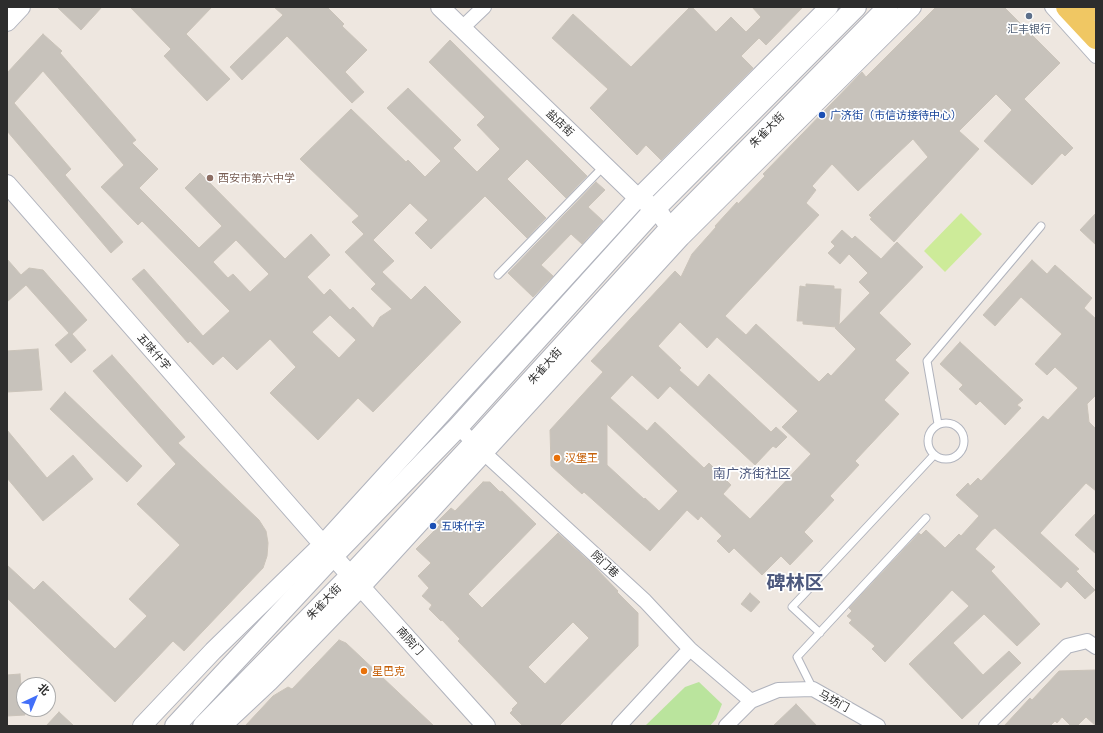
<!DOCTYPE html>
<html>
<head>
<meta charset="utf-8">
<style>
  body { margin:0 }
  #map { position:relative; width:1103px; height:733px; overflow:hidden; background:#eee7e0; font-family:Commissioner,"Noto Sans SC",sans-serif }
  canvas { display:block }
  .frame { position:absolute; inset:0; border:8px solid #2d2d2d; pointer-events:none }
  .north { position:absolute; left:16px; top:677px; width:40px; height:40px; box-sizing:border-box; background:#fff; border:1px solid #ababab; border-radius:50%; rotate:44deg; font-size:11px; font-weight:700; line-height:16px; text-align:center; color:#2d2d2d }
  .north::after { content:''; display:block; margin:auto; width:14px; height:18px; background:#426ff9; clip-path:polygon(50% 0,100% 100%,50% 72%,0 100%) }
</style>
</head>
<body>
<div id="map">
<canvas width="1103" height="733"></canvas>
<div class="frame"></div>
<div class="north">北</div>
</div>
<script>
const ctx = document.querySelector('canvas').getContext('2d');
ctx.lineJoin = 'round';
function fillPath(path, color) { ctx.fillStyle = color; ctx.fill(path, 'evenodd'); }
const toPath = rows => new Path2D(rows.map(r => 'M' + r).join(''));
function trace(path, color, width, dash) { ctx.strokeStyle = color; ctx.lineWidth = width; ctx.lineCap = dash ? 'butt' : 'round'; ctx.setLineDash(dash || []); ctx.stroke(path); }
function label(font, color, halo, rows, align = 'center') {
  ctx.font = font + ' Commissioner,"Noto Sans SC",sans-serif'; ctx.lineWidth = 3.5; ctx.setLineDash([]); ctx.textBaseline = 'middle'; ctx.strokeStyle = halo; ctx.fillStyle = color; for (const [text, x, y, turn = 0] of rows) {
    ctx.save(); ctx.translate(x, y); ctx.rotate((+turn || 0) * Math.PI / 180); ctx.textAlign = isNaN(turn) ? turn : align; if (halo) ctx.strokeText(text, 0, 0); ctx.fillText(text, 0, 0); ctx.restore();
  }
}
const green = toPath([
  [699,682,722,704,716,719,710,726,645,726,685,687]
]);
const pitch = toPath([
  [961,213,982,234,945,272,924,251]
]);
const building = toPath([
  [57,7,102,7,81,30,57,7],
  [130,7,212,7,186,34,230,79,207,101,164,56,171,49,130,7],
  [274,7,327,7,344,24,342,26,367,50,345,72,364,92,352,103,287,36,242,80,230,67,283,15,274,7],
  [690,7,692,7,716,32,731,17,746,32,761,17,752,7,803,7,766,45,759,38,741,56,753,68,661,160,646,145,637,155,590,108,608,89,552,38,573,14,631,67,690,7],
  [936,7,1004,7,1060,63,1024,99,1073,148,1065,156,1062,153,1032,185,984,141,1012,110,996,94,959,131,979,149,894,242,870,219,872,218,869,215,928,157,913,139,858,191,832,164,812,186,816,190,806,203,819,215,725,316,746,335,756,324,819,382,828,373,831,376,856,349,835,328,836,327,803,324,803,321,797,321,800,286,806,287,806,284,834,286,834,289,841,289,839,325,870,293,859,282,868,273,849,254,840,264,828,253,835,246,831,242,842,230,852,239,855,236,881,259,897,242,923,267,879,313,911,344,895,360,909,373,884,400,899,414,855,461,859,465,830,496,834,500,804,532,813,541,790,565,781,556,762,575,734,548,729,553,717,541,722,536,701,516,698,520,687,510,650,551,584,492,582,494,551,466,550,430,603,372,591,361,675,271,681,277,692,254,716,227,715,226,737,202,738,204,765,176,763,174,800,136,862,72,866,77,936,7],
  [680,322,707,348,717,337,798,411,782,427,811,454,750,519,723,494,731,485,709,463,704,468,655,422,647,431,610,398,632,375,658,399,670,386,755,465,773,446,776,448,787,437,776,427,771,432,709,374,698,387,679,370,681,368,658,346,680,322],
  [607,424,678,491,659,511,645,498,644,499,607,465,607,424],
  [43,34,62,51,60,53,136,140,132,143,158,169,139,188,199,248,222,226,185,188,200,173,285,259,311,234,330,255,307,277,324,295,330,289,350,310,353,307,373,328,380,317,392,309,371,289,376,284,345,252,364,234,352,222,359,216,300,159,351,109,406,162,408,160,425,177,441,161,387,108,408,88,461,140,453,148,477,172,500,149,477,125,485,117,429,62,450,40,587,176,566,198,527,159,507,179,546,218,527,238,485,196,431,249,415,233,428,220,410,203,373,240,394,261,382,272,411,300,425,286,461,322,373,412,358,398,318,440,270,393,296,367,270,339,237,370,223,356,213,365,190,341,188,343,132,279,144,269,203,336,230,311,142,221,138,225,101,187,124,165,43,71,14,103,71,169,65,175,123,242,111,253,7,131,7,73,43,34],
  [236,240,269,274,250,292,233,274,228,278,213,262,236,240],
  [330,315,356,340,339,358,312,332,330,315],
  [596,182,605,190,588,207,603,221,582,244,571,234,541,265,553,276,533,297,508,273,596,182],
  [1096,213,1096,245,1080,230,1096,213],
  [7,259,21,275,29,268,43,270,87,320,72,334,86,350,71,363,55,345,69,333,26,285,7,302,7,259],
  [1032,260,1047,274,1055,265,1092,298,1084,308,1096,319,1096,395,1087,404,1089,422,1096,429,1096,491,1086,483,1040,533,1079,569,1076,571,1095,590,1085,599,1067,581,1061,588,995,528,992,530,975,549,995,567,991,571,1040,624,1017,646,984,614,953,643,983,675,1009,651,1021,663,962,719,909,664,969,606,952,590,885,662,872,649,875,646,849,623,852,620,847,616,852,611,849,608,919,533,921,535,926,530,945,548,959,534,961,536,979,516,956,495,968,483,970,486,978,478,981,481,1043,416,1048,420,1078,388,1055,367,1047,375,1035,364,1062,334,1021,297,995,326,983,315,1032,260],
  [960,342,1023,400,1017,405,1021,408,1005,425,980,401,976,405,959,389,963,385,940,364,960,342],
  [38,349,42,390,7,392,7,351,38,349],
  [112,355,185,437,178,443,259,520,266,531,268,543,267,556,263,568,184,651,173,641,115,702,7,598,7,565,34,590,43,581,115,649,147,616,129,599,180,545,137,504,176,464,93,371,112,355],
  [65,392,142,466,127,482,50,409,65,392],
  [7,430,47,478,73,455,93,479,43,521,7,478,7,430],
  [483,482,490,482,500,492,502,491,536,524,468,594,482,608,558,533,590,562,618,591,617,592,638,613,638,646,559,726,523,726,510,713,513,710,512,709,518,703,458,641,460,639,442,620,441,621,429,609,432,605,422,596,429,588,418,576,431,563,416,549,440,525,437,522,451,508,455,511,483,482],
  [573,622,589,638,545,684,528,667,573,622],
  [1096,513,1096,554,1075,535,1096,513],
  [750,593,760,602,751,612,741,604,750,593],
  [339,640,346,643,434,726,245,726,273,696,288,687,292,689,339,640],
  [1096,670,1096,726,1086,717,1077,726,1071,726,1062,717,1057,723,1055,721,1050,726,1004,726,1030,698,1032,700,1059,671,1096,670],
  [20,674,22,698,23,698,25,715,7,716,7,675,20,674],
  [796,704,817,726,773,726,796,704],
  [59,712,74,726,46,726,59,712]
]);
const service = toPath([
  [498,275,604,166],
  '928 441a18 18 0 1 1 36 0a18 18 0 1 1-36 0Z',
  [938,424,927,361,1041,226],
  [820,633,792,607,934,455],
  [813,689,797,657,926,518]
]);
const minor = toPath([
  [1052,7,1096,56],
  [462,28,484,7],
  [458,427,483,452,645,601,690,649,751,701],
  [619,726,690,649],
  [726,726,751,701,778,690,813,689,878,726],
  [986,726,1067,646,1087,641,1096,647]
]);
const tertiary = toPath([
  [440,7,638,198,656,208,670,228,681,237],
  [7,22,21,7],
  [7,184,333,556,486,726],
  [142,726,213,651,323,544,638,198,829,7],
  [222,726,269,682,361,587,681,237,912,7]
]);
const secondary = toPath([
  [175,726,333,556,458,427,656,208,856,7],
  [203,726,351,575,474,443,670,228,888,7]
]);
const primary = toPath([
  [1067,7,1096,38],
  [1094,7,1096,9]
]);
const markers = [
  [1029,16,4,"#5c6f8a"],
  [822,115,4,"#1a4fb4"],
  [210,178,4,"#8d6e63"],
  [557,458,4,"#e8710a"],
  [433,526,4,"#1a4fb4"],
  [364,671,4,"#e8710a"]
];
const serviceNames = [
  ["汇丰银行",1029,29]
];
const transitNames = [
  ["广济街（市信访接待中心）",830,115],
  ["五味什字",441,526]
];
const streetNames = [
  ["盐店街",560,123,44],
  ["朱雀大街",767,130,-45],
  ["五味什字",154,352,49],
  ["朱雀大街",545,366,-48],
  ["院门巷",605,564,43],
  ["朱雀大街",324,602,-46],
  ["南院门",410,641,48],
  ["马坊门",834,701,29]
];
const educationNames = [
  ["西安市第六中学",218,178]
];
const foodNames = [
  ["汉堡王",565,458],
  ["星巴克",372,671]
];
const quarterNames = [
  ["南广济街社区",752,474]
];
const townNames = [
  ["碑林区",795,583]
];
fillPath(green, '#bae49d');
fillPath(pitch, '#cdeb99');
fillPath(building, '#c7c2bb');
trace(building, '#cac3b9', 1);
trace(service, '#b0b3bd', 9);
trace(minor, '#b0b3bd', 16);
trace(tertiary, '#b0b3bd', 20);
trace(secondary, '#b0b3bd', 22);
trace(primary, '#c8c8c8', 24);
trace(service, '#fff', 7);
trace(minor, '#fff', 14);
trace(tertiary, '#fff', 18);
trace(secondary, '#fff', 20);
trace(primary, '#f0c763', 22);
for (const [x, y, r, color] of markers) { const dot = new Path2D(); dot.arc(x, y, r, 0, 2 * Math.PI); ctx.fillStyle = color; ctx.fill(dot); trace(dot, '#fff', 1.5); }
label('11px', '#4e5e75', '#fff', serviceNames);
label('11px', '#164399', '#fff', transitNames, 'left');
label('11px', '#2d2d2d', '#fff', streetNames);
label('11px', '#785e54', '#fff', educationNames, 'left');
label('11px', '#c56008', '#fff', foodNames, 'left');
label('13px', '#4d597e', '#fff', quarterNames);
label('bold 19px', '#4d597e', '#fff', townNames);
</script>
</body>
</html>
